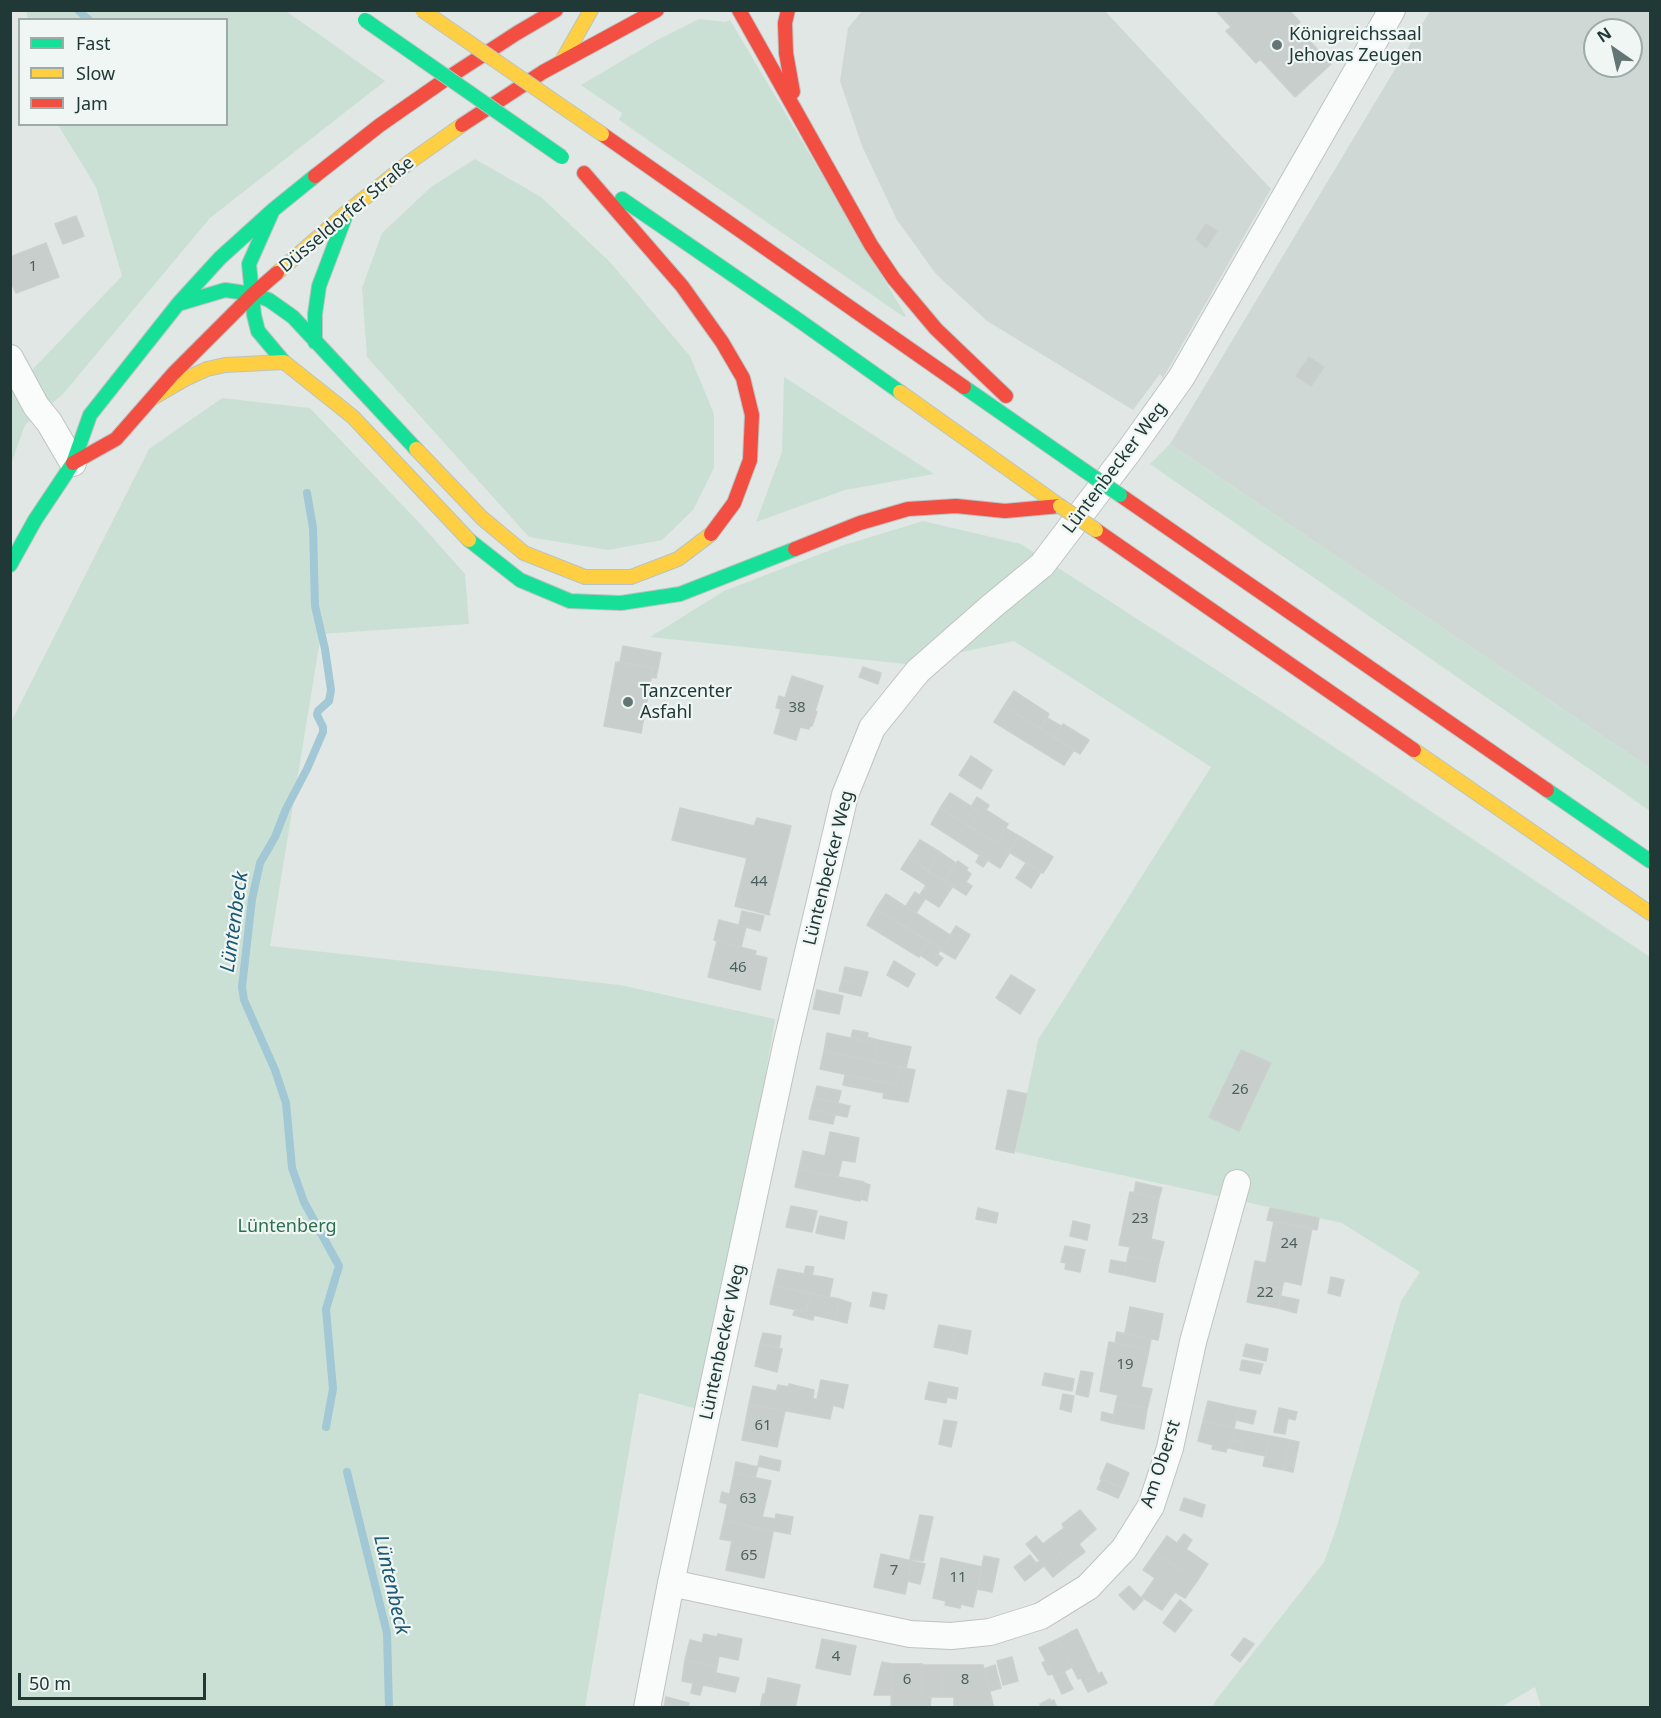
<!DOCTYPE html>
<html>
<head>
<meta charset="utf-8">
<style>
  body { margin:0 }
  #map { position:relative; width:1661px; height:1718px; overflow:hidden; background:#e1e7e5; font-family:"Noto Sans",sans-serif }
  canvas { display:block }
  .frame { position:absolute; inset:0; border:12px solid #203936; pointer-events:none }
  .legend { position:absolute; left:18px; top:18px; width:210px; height:108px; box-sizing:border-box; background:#eff6f4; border:2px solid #9caaa8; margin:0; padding:8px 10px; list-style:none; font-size:18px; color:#203936 }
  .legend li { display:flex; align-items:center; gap:12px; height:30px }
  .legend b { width:30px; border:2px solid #9caaa8 }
  .north { position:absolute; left:1583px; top:18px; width:60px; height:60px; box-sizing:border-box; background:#eff6f4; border:2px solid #9caaa8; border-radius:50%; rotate:326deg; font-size:16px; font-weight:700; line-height:24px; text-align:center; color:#203936 }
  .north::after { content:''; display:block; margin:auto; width:21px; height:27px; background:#647673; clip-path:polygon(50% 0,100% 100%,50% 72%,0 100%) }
  .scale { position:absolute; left:18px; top:1673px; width:188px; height:27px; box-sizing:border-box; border:3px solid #203936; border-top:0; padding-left:8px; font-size:18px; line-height:21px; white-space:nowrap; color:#203936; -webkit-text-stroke:4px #eff6f4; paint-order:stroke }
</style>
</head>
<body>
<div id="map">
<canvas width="1661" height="1718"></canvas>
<div class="frame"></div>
<ul class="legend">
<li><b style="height:8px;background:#16e098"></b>Fast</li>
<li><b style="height:8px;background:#ffcf43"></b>Slow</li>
<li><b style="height:8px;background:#f24e42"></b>Jam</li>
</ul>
<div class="north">N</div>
<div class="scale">50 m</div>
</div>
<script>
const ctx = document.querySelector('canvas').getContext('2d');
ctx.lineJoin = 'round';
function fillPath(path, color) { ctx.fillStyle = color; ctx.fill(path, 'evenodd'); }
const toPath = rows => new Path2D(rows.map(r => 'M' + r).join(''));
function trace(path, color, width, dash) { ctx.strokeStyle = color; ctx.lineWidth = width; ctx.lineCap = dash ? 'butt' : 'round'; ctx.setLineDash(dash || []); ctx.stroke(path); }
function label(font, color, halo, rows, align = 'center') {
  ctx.font = font + ' "Noto Sans",sans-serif'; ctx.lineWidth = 4.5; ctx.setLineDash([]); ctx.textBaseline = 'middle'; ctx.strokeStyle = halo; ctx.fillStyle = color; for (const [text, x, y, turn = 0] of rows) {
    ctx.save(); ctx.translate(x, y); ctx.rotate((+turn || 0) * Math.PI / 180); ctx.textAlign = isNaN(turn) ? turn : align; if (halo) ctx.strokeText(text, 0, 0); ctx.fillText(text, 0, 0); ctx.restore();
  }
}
const built = toPath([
  [862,11,1105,11,1271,189,1163,378,1160,374,1133,410,987,321,936,274,897,220,862,146,840,81,848,28],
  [1430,11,1650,11,1650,768,1170,444],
  [1595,30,1631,30,1631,66,1595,66]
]);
const green = toPath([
  [26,11,286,11,385,81,210,218,63,394,25,425,11,464,11,392,122,276,96,187,58,125,226,124,226,20,28,20],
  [699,19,725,22,730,20,906,316,904,317,619,120,622,113,581,85,659,39],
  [475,159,541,197,610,262,690,356,714,414,714,468,693,510,662,540,608,550,529,537,367,357,362,288,382,233,431,187],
  [784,377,934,474,845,490,756,522,782,452],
  [222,398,310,408,425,529,465,574,469,624,321,634,270,946,620,985,775,1019,761,1102,697,1409,639,1393,585,1707,11,1707,10,724,149,449],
  [1170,444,1650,768,1650,811,1150,464],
  [923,521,1021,544,1274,707,1650,957,1650,1707,1541,1707,1535,1687,1501,1707,1212,1707,1216,1700,1324,1562,1337,1526,1401,1301,1420,1272,1342,1223,1015,1152,1038,1040,1211,767,1014,641,905,664,650,637,724,591,841,546]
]);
const stream = toPath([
  [78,10,89,20],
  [307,493,313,528,315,606,325,649,331,690,329,701,318,711,317,715,323,727,323,732,307,769,286,809,275,837,260,863,252,899,242,987,244,1000,275,1070,286,1103,292,1168,304,1202,339,1266,326,1309,333,1389,326,1427],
  [347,1472,387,1633,389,1708]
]);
const building = toPath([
  [1215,10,1289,10,1300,22,1296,26,1331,64,1295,97,1260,59,1256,63,1226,31,1231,27,1215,10],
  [76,216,84,236,63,244,55,224,76,216],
  [1206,224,1217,231,1206,248,1196,239,1206,224],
  [46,243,59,277,16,293,10,280,10,257,46,243],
  [1309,357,1324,367,1311,386,1296,376,1309,357],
  [623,646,661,653,656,678,651,677,653,668,620,662,623,646],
  [616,662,653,668,641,733,604,726,616,662],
  [863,667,881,673,878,684,859,677,863,667],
  [792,676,823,686,815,711,817,712,812,726,810,726,809,729,800,727,796,740,774,733,781,709,776,708,779,696,785,698,792,676],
  [1014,691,1049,714,1040,729,1004,706,1014,691],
  [1004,706,1074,750,1064,765,994,722,1004,706],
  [1047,718,1061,726,1054,737,1040,729,1047,718],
  [1063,724,1089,740,1080,754,1054,737,1063,724],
  [971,756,992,770,981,789,959,775,971,756],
  [950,793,980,812,971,827,940,808,950,793],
  [977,797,989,805,986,810,1008,824,996,843,971,827,980,812,971,807,977,797],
  [680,808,754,826,757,818,791,826,769,913,770,915,735,906,747,858,672,840,680,808],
  [940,808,1010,852,1000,868,931,824,940,808],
  [1005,828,1019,836,1009,852,996,843,1005,828],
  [1019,836,1053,857,1043,873,1009,852,1019,836],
  [920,840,940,852,928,871,908,858,920,840],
  [940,852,956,863,944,881,928,871,940,852],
  [980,855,988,860,983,867,976,862,980,855],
  [908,858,953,886,939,907,920,895,926,885,901,869,908,858],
  [958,861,968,868,966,870,971,874,966,882,972,886,966,895,944,881,958,861],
  [1026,863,1041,872,1031,888,1016,878,1026,863],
  [915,892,925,899,916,913,906,906,915,892],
  [886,894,950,935,942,949,876,909,886,894],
  [876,909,921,937,922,936,929,941,919,957,867,925,876,909],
  [742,911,764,916,760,931,739,925,742,911],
  [719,920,746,927,741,947,714,940,719,920],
  [956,926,970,935,955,959,940,950,942,949,956,926],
  [717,941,756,951,755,955,767,958,760,990,708,977,717,941],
  [929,941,941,949,932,963,920,955,929,941],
  [937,954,943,958,937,966,932,963,937,954],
  [894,961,915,974,908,987,887,975,894,961],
  [845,967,868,972,864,986,842,980,845,967],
  [1011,975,1035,990,1020,1014,996,998,1011,975],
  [842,980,864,986,861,996,839,991,842,980],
  [817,990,843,996,839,1014,813,1009,817,990],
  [853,1030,868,1033,867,1037,878,1040,877,1044,851,1038,853,1030],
  [827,1033,877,1044,874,1062,824,1051,827,1033],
  [878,1040,911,1047,906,1068,874,1062,878,1040],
  [1241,1050,1271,1063,1239,1131,1209,1117,1241,1050],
  [824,1051,900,1067,896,1085,820,1069,824,1051],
  [900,1067,915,1070,908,1102,883,1098,884,1093,843,1085,845,1075,896,1085,900,1067],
  [817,1086,841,1091,838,1103,814,1098,817,1086],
  [1008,1090,1027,1094,1014,1153,996,1149,1008,1090],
  [814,1098,850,1106,847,1117,811,1110,814,1098],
  [811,1110,835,1115,833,1124,809,1119,811,1110],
  [830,1132,859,1138,855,1162,842,1160,838,1177,799,1169,803,1151,825,1156,830,1132],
  [799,1169,864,1182,860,1201,795,1187,799,1169],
  [1136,1182,1162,1188,1159,1198,1134,1193,1136,1182],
  [864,1183,870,1185,867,1201,861,1199,864,1183],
  [1130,1192,1159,1198,1151,1239,1164,1242,1159,1262,1128,1256,1130,1247,1119,1245,1130,1192],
  [791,1206,817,1211,812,1232,786,1227,791,1206],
  [978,1208,998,1213,996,1223,976,1219,978,1208],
  [1270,1208,1319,1218,1317,1230,1267,1220,1270,1208],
  [820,1216,847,1222,844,1239,816,1233,820,1216],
  [1073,1221,1090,1225,1087,1240,1070,1236,1073,1221],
  [1274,1221,1312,1228,1301,1285,1284,1281,1282,1289,1251,1282,1255,1261,1266,1263,1274,1221],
  [1065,1246,1085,1250,1080,1272,1065,1269,1066,1263,1061,1262,1065,1246],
  [1128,1256,1159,1262,1155,1282,1124,1275,1128,1256],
  [1111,1260,1127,1263,1124,1275,1109,1272,1111,1260],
  [806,1266,814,1267,812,1275,833,1279,829,1298,774,1286,778,1269,804,1274,806,1266],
  [1331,1277,1344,1280,1340,1296,1328,1293,1331,1277],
  [1251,1282,1282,1289,1278,1308,1247,1302,1251,1282],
  [774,1286,810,1293,806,1312,770,1304,774,1286],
  [873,1292,887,1295,884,1309,870,1306,873,1292],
  [810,1293,839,1299,835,1320,814,1315,813,1320,793,1315,795,1309,806,1312,810,1293],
  [1281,1296,1299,1300,1296,1313,1278,1308,1281,1296],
  [839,1299,851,1303,847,1323,835,1320,839,1299],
  [1130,1307,1163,1314,1158,1340,1125,1333,1130,1307],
  [939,1325,955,1328,950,1350,934,1347,939,1325],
  [955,1328,971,1331,967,1354,950,1350,955,1328],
  [1117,1332,1151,1339,1149,1350,1115,1343,1117,1332],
  [763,1333,781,1336,779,1347,760,1344,763,1333],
  [1109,1342,1149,1350,1141,1387,1152,1389,1147,1409,1116,1402,1118,1395,1100,1391,1109,1342],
  [760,1344,782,1349,777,1372,755,1366,760,1344],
  [1246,1344,1268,1349,1266,1361,1243,1356,1246,1344],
  [1242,1360,1263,1364,1260,1374,1240,1370,1242,1360],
  [1081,1371,1093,1373,1088,1397,1076,1394,1081,1371],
  [1045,1373,1074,1379,1072,1391,1042,1385,1045,1373],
  [821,1380,848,1385,843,1408,833,1405,830,1419,749,1404,753,1386,776,1391,778,1385,789,1387,789,1384,814,1390,813,1399,817,1399,821,1380],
  [929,1382,958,1388,956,1399,947,1397,946,1403,925,1399,929,1382],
  [1063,1394,1074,1396,1071,1412,1060,1409,1063,1394],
  [1208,1401,1239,1408,1234,1428,1203,1421,1208,1401],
  [1116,1402,1147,1409,1144,1429,1112,1423,1116,1402],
  [749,1404,785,1411,777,1447,742,1440,749,1404],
  [1239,1408,1256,1411,1253,1424,1236,1420,1239,1408],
  [1279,1408,1297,1412,1295,1420,1288,1418,1285,1434,1274,1432,1279,1408],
  [1102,1412,1114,1415,1112,1423,1101,1420,1102,1412],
  [944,1420,957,1422,951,1447,939,1444,944,1420],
  [1203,1421,1234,1428,1230,1448,1227,1448,1226,1452,1212,1449,1213,1445,1198,1441,1203,1421],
  [1234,1429,1270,1436,1266,1456,1241,1451,1243,1442,1232,1440,1234,1429],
  [1270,1436,1290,1440,1284,1470,1263,1466,1270,1436],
  [1232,1440,1243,1442,1241,1451,1230,1448,1232,1440],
  [1290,1440,1299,1442,1293,1472,1284,1470,1290,1440],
  [760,1456,781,1461,779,1471,758,1466,760,1456],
  [736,1462,758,1467,755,1478,734,1473,736,1462],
  [1107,1463,1129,1473,1123,1488,1100,1479,1107,1463],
  [734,1473,771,1481,762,1517,775,1519,776,1514,793,1517,790,1534,724,1521,734,1473],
  [1102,1479,1123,1488,1118,1498,1097,1489,1102,1479],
  [722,1492,729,1494,727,1504,720,1502,722,1492],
  [1184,1498,1205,1505,1202,1517,1180,1510,1184,1498],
  [1080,1510,1096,1529,1079,1544,1085,1552,1069,1564,1049,1539,1064,1528,1062,1524,1080,1510],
  [920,1515,933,1517,923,1561,910,1559,920,1515],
  [724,1521,773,1532,764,1578,726,1570,732,1541,720,1539,724,1521],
  [1184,1534,1192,1540,1186,1549,1208,1564,1197,1581,1155,1553,1167,1536,1177,1543,1184,1534],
  [1036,1536,1043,1544,1049,1539,1069,1564,1053,1577,1044,1566,1025,1581,1014,1567,1030,1555,1036,1563,1040,1561,1026,1544,1036,1536],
  [1155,1553,1197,1581,1185,1598,1175,1592,1162,1610,1142,1597,1155,1578,1143,1570,1155,1553],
  [881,1554,912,1561,905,1594,874,1587,881,1554],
  [984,1556,999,1559,992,1592,977,1589,984,1556],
  [941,1558,982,1567,973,1607,961,1604,960,1608,945,1605,946,1601,933,1598,941,1558],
  [912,1561,925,1564,920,1584,908,1581,912,1561],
  [1129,1586,1143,1600,1134,1610,1119,1595,1129,1586],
  [1180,1600,1192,1610,1175,1632,1163,1623,1180,1600],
  [1077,1629,1098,1674,1102,1672,1102,1673,1083,1682,1081,1678,1078,1679,1058,1639,1077,1629],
  [704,1634,717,1637,718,1634,742,1639,738,1660,719,1656,717,1667,685,1660,690,1640,702,1643,704,1634],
  [1244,1638,1254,1644,1240,1662,1231,1655,1244,1638],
  [822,1639,856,1646,850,1675,816,1668,822,1639],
  [1058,1639,1072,1667,1054,1677,1039,1648,1058,1639],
  [1012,1657,1018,1681,1003,1685,997,1661,1012,1657],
  [685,1660,717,1667,713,1687,703,1685,700,1695,691,1693,693,1683,682,1681,685,1660],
  [1046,1661,1052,1674,1048,1675,1042,1663,1046,1661],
  [882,1662,892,1664,892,1695,874,1695,882,1662],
  [892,1664,922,1664,922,1708,891,1708,892,1664],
  [922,1665,943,1665,943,1697,922,1697,922,1665],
  [943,1665,983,1665,994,1708,954,1708,954,1697,943,1697,943,1665],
  [995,1665,1001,1688,990,1691,984,1669,995,1665],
  [1064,1671,1073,1689,1062,1694,1054,1677,1064,1671],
  [716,1673,739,1678,735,1692,713,1687,716,1673],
  [1102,1673,1107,1683,1088,1692,1083,1682,1102,1673],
  [768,1678,800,1685,795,1708,760,1708,763,1694,765,1694,768,1678],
  [666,1697,689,1703,688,1708,664,1708,666,1697],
  [922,1697,931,1697,930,1708,922,1708,922,1697],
  [1050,1699,1051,1701,1054,1700,1057,1708,1041,1708,1040,1704,1050,1699]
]);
const street = toPath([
  [10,358,36,406,49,422,73,463],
  [671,1583,910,1634,951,1636,990,1632,1041,1616,1088,1587,1124,1549,1151,1506,1170,1448,1193,1342,1237,1183],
  [647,1708,671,1583,786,1046,845,795,872,728,918,671,992,606,1042,565,1129,451,1181,378,1392,10]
]);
const fast = toPath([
  [622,199,797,319,900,392],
  [273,210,249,264,254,315,258,331,284,362],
  [178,304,225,290,253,294,269,300,293,317,416,449],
  [315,342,315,314,319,286,347,212],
  [964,387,1085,471],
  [469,540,520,580,570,601,621,603,680,594,795,549],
  [10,565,35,520,73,463,90,415,178,304,220,258,273,210,315,176],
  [1547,790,1650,861]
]);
const slow = toPath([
  [562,61,591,10],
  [277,273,347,212,411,161,462,125],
  [900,392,1060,506],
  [154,397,185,379,207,369,225,365,284,362,353,417,469,540],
  [416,449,482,518,524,553,585,577,631,577,678,559,711,534],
  [1414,750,1650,913]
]);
const jam = toPath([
  [739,10,871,245,894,279,936,329,1006,396],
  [788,10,785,23,786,53,793,92],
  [462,125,543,72,657,10],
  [602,134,964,387],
  [584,173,682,286,722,342,743,378,752,415,750,460,734,503,711,534],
  [315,176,380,125,446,79,517,33,556,10],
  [73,463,116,439,173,374,253,294,277,273],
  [1120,495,1547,790],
  [1096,530,1414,750],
  [795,549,860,523,908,509,956,506,1005,511,1060,506]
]);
const fastBridge = toPath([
  [365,20,562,157],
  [1085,471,1120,495]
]);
const slowBridge = toPath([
  [422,10,602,134],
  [1060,506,1096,530]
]);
const markers = [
  [1277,45,6,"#647673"],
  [628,702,6,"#647673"]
];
const numberNames = [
  ["1",33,267],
  ["38",797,708],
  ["44",759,882],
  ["46",738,968],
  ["26",1240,1090],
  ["23",1140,1219],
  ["24",1289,1244],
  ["22",1265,1293],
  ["19",1125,1365],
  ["61",763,1426],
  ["63",748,1499],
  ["65",749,1556],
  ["7",894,1571],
  ["11",958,1578],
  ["4",836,1657],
  ["6",907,1680],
  ["8",965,1680]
];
const poiNames = [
  ["Königreichssaal",1289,35],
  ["Jehovas Zeugen",1289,56],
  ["Tanzcenter",640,692],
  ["Asfahl",640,713]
];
const streetNames = [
  ["Düsseldorfer Straße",347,215,-40],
  ["Lüntenbecker Weg",1115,468,-53],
  ["Lüntenbecker Weg",829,868,-76],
  ["Lüntenbecker Weg",723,1342,-78],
  ["Am Oberst",1161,1464,-72]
];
const parkNames = [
  ["Lüntenberg",287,1227]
];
const waterNames = [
  ["Lüntenbeck",235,922,-82],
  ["Lüntenbeck",391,1585,77]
];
fillPath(built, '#cfd8d5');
fillPath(green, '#cae0d4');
trace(stream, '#a2c7d5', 8);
fillPath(building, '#c8cecc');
trace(building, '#cad0ce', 1.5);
trace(street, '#bec4c2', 28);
trace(fast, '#bbc3c2', 16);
trace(slow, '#bbc3c2', 16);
trace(jam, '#bbc3c2', 16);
trace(street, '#fafbfb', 26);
trace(fast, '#16e098', 14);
trace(slow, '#ffcf43', 14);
trace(jam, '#f24e42', 14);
trace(fastBridge, '#bbc3c2', 16, []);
trace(slowBridge, '#bbc3c2', 16, []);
trace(fastBridge, '#16e098', 14);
trace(slowBridge, '#ffcf43', 14);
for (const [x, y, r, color] of markers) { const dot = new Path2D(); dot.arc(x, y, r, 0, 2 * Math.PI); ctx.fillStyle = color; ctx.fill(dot); trace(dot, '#eff6f4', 2); }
label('15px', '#4b5f5c', null, numberNames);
label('18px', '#203936', '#eff6f4', poiNames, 'left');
label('18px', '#203936', '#eff6f4', streetNames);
label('18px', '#2c6f4f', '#eff6f4', parkNames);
label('italic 20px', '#1c5873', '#eff6f4', waterNames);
</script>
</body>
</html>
